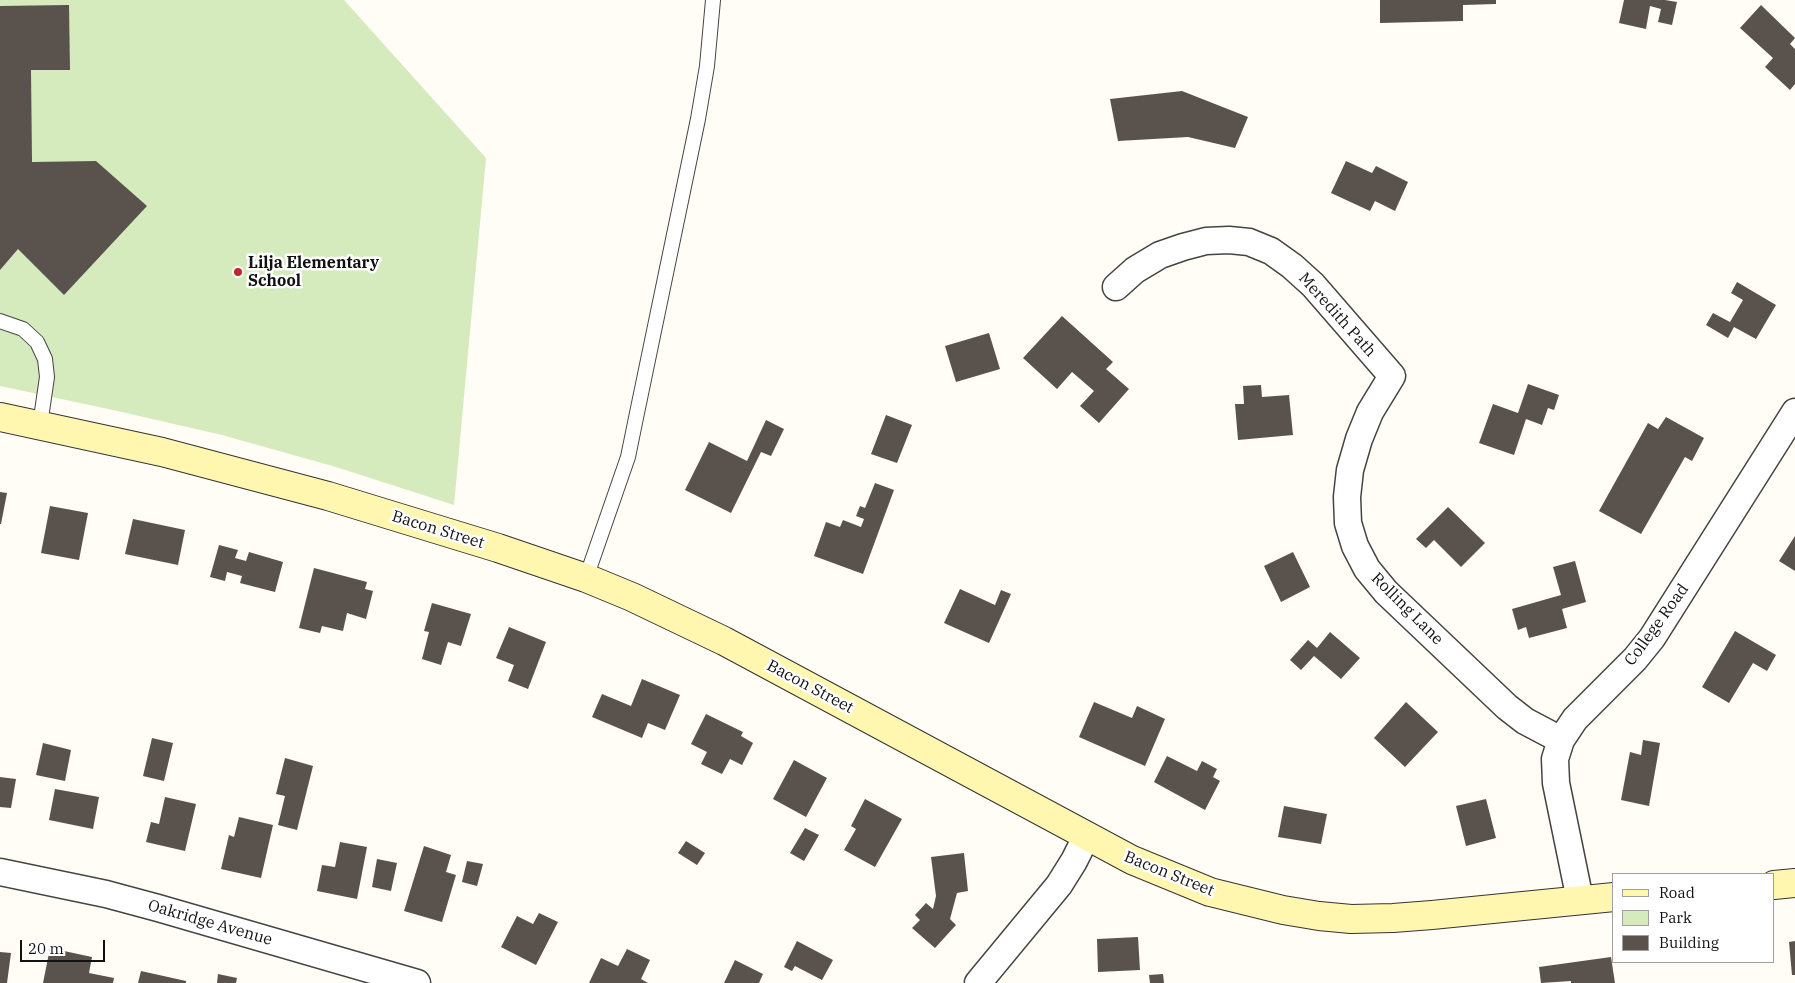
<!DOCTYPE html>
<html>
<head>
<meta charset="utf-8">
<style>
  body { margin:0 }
  #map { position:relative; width:1795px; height:983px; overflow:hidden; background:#fffdf5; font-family:"IBM Plex Serif",serif }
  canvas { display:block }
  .legend { position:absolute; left:1612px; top:873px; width:162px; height:90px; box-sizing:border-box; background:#fff; border:1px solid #a0a0a0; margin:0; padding:6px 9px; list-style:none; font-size:15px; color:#111 }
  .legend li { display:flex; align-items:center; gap:10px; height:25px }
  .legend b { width:25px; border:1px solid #a0a0a0 }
  .scale { position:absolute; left:20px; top:940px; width:85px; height:22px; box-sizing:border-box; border:2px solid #111; border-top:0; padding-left:6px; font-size:15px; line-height:18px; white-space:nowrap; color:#111; -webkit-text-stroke:4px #fff; paint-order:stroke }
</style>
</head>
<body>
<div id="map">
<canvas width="1795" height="983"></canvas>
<ul class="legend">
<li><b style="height:6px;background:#fff6b0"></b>Road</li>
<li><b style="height:14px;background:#d5ebbd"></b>Park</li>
<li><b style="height:14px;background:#5a524d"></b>Building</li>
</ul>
<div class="scale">20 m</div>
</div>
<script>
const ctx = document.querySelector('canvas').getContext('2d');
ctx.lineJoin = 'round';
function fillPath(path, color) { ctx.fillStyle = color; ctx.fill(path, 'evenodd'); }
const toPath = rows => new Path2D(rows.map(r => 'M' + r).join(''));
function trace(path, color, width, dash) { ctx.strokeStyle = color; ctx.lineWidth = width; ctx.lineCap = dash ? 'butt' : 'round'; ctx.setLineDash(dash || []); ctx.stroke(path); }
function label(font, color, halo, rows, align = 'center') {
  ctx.font = font + ' "IBM Plex Serif",serif'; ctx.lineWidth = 5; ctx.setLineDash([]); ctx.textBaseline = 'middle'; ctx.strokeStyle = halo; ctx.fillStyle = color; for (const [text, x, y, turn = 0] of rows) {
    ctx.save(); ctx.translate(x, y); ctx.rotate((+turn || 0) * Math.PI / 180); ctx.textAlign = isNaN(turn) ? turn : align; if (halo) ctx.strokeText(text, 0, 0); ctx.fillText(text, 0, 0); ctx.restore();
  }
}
const green = toPath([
  [0,0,344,0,486,158,454,505,336,467,222,435,113,410,0,386]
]);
const building = toPath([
  [1380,0,1496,0,1496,4,1463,5,1463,21,1380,23],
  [1624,0,1665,0,1677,2,1672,25,1658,22,1661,9,1650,6,1646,29,1619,23],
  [69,5,70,70,31,70,32,162,96,161,147,206,64,295,18,249,0,270,0,6],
  [1761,5,1795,38,1790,44,1795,49,1795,84,1790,90,1765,67,1773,58,1740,28],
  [1182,91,1248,117,1235,148,1188,137,1118,141,1110,99],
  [1346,161,1372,173,1376,166,1408,182,1395,211,1375,201,1370,211,1331,193],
  [1737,282,1776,305,1756,339,1734,327,1728,338,1706,325,1713,313,1730,322,1743,300,1731,293],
  [1062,316,1113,362,1106,369,1129,389,1099,423,1080,406,1094,391,1072,372,1057,389,1023,358],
  [989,333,1000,369,956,382,945,346],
  [1528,384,1559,395,1554,410,1548,408,1542,425,1526,419,1514,455,1479,443,1493,404,1518,413],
  [1261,385,1262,397,1289,395,1293,435,1238,440,1235,404,1244,404,1243,386],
  [886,415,912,425,897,463,871,454],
  [1666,417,1704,438,1692,461,1685,457,1641,534,1599,511,1648,423,1658,429],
  [766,420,784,429,771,456,761,452,731,513,685,490,709,442,747,461],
  [875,483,894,490,863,574,814,556,826,522,840,527,843,520,861,527,864,519,856,516,860,506,865,508],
  [0,492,7,493,1,524,0,524],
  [50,506,88,513,79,560,41,553],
  [1448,507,1485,543,1461,567,1434,540,1426,548,1416,539],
  [133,519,185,530,178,565,125,554],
  [1795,536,1795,571,1779,561],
  [219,545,238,550,235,558,246,561,249,552,283,562,275,592,240,583,242,576,227,572,225,581,210,577],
  [1293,552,1310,587,1281,602,1264,566],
  [1575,561,1586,602,1562,609,1567,628,1529,638,1526,627,1518,630,1512,609,1561,595,1553,567],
  [314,568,367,582,365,589,373,591,366,619,347,613,343,631,322,626,320,633,299,628],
  [960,589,995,605,1001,590,1011,594,989,643,944,623],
  [432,603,471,614,461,646,448,642,441,665,422,659,429,632,424,631],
  [509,627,546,642,528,689,508,681,514,665,496,658],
  [1735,631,1776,655,1767,671,1753,663,1729,703,1702,687],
  [1330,632,1360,658,1341,679,1314,656,1301,670,1290,660,1308,640,1317,648],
  [642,679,680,695,665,730,648,723,642,738,592,717,602,694,631,706],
  [1094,702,1132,718,1137,706,1165,719,1145,766,1079,737],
  [1406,702,1438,732,1405,767,1374,738],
  [706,714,743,732,741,736,753,743,742,765,730,759,722,774,701,764,707,752,691,744],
  [152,738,173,743,164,781,143,776],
  [1643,740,1660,743,1649,806,1621,800,1630,752,1641,755],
  [43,743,71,750,65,781,36,775],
  [1167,756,1197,771,1202,761,1217,769,1213,777,1220,781,1205,810,1154,782],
  [285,758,313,766,297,830,278,825,285,796,276,794],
  [794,760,827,778,806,817,773,799],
  [0,777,16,779,11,808,0,807],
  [55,789,99,797,93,829,49,820],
  [165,797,196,804,185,851,146,842,151,822,159,824],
  [865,799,902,819,875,867,844,850,856,829,851,826],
  [1486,799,1496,838,1466,846,1456,806],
  [1284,806,1327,814,1321,844,1278,837],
  [239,817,273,825,261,878,221,869,229,835,234,837],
  [805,828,819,835,804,861,790,853],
  [686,841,705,853,697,865,678,853],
  [340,842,367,847,357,899,317,891,322,865,335,867],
  [424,846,451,855,446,872,456,875,442,922,404,911],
  [964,853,968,891,957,893,950,919,956,925,935,948,912,928,920,920,915,915,926,903,933,909,936,896,931,857],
  [377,859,397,863,391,891,372,887],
  [467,861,483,864,477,886,462,882],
  [539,913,558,922,536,965,501,947,517,916,533,924],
  [1138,937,1140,970,1098,972,1097,939],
  [797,941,833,960,822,980,795,966,792,971,784,967],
  [1795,941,1795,975,1792,975,1789,942],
  [50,948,92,957,89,973,114,978,113,983,43,983],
  [627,949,650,960,641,979,648,983,589,983,601,958,618,966],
  [0,952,11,953,7,983,0,983],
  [1611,957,1615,983,1571,983,1571,981,1541,983,1539,967],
  [735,960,763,974,759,983,724,983],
  [141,971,186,981,186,983,138,983],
  [218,974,237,978,236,983,217,983],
  [1163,974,1164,983,1150,983,1149,975]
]);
const lane = toPath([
  [0,321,23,329,37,342,45,359,47,377,40,425],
  [586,578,628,457,637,413,698,119,707,66,713,0]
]);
const street = toPath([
  [1116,287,1135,270,1160,255,1183,247,1206,241,1229,240,1249,242,1271,251,1292,266,1313,285,1392,376,1370,412,1359,439,1350,470,1347,497,1348,523,1355,546,1367,569,1386,592,1507,707,1525,721,1561,740],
  [0,872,106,894,158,908,417,983],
  [1580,900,1556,783,1555,759,1561,740,1575,719,1635,659,1652,638,1795,412],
  [978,983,1059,885,1074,861,1086,837]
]);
const secondary = toPath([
  [0,417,162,452,328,496,498,548,586,578,632,597,724,641,1132,860,1210,892,1283,910,1319,916,1351,919,1393,918,1432,915,1614,897],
  [1774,885,1795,883]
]);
const markers = [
  [238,272,5,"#c4262e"]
];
const poiNames = [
  ["Lilja Elementary",248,263],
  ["School",248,281]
];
const streetNames = [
  ["Meredith Path",1337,315,48],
  ["Bacon Street",438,530,17],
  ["Rolling Lane",1407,609,45],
  ["College Road",1657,625,-54],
  ["Bacon Street",810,687,28],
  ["Bacon Street",1169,874,22],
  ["Oakridge Avenue",210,923,16]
];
fillPath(green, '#d5ebbd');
fillPath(building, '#5a524d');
trace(lane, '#444', 16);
trace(street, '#444', 29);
trace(secondary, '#333', 30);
trace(lane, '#fff', 14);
trace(street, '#fff', 26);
trace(secondary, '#fff6b0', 28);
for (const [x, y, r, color] of markers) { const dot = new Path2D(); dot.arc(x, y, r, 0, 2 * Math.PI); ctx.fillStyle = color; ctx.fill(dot); trace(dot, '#fff', 2); }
label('bold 16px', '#111', '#fff', poiNames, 'left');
label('16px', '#111', '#fff', streetNames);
</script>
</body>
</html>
